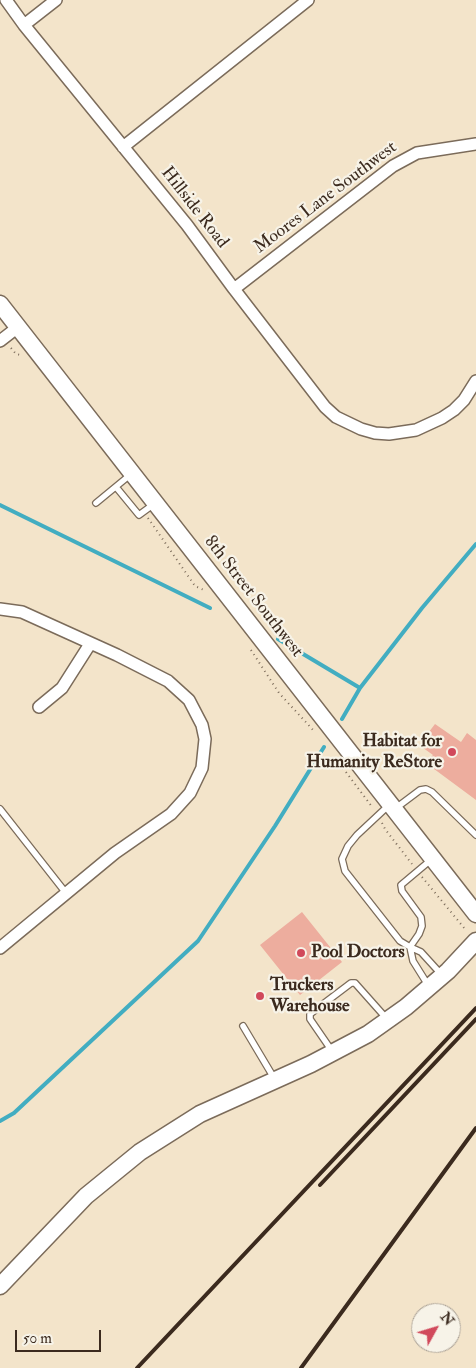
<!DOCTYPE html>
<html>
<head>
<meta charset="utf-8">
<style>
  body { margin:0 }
  #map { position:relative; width:476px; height:1368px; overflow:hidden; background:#f3e4ca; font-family:"IM FELL Double Pica",serif }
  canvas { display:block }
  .north { position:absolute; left:411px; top:1303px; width:50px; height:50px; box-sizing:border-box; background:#f7f3e8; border:1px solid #aca397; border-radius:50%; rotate:51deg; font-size:14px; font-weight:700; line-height:20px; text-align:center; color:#3b2a1e }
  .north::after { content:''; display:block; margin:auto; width:18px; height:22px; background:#d1495b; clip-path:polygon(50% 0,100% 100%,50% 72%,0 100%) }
  .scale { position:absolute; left:15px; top:1330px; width:86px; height:22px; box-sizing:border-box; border:2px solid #3b2a1e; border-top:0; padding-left:6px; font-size:15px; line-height:18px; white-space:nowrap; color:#3b2a1e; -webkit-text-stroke:4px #f7f3e8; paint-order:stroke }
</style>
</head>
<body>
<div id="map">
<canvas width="476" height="1368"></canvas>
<div class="north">N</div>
<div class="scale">50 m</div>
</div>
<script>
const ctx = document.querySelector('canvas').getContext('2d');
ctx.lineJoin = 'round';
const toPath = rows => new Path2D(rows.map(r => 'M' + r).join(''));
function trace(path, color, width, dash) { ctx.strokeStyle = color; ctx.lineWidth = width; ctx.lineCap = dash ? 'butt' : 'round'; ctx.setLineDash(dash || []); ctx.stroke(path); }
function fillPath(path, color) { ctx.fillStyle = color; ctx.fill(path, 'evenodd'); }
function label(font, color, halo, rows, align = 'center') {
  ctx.font = font + ' "IM FELL Double Pica",serif'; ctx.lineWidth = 4.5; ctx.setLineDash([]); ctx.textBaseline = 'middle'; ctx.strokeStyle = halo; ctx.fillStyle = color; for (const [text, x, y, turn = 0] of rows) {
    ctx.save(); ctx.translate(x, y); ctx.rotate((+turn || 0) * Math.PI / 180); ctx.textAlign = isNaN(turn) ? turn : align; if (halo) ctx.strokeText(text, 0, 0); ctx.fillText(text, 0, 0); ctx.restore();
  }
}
const stream = toPath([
  [0,505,210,608],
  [278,639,360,688],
  [342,719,360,688,422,608,476,544],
  [0,1121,14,1113,198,941,275,826,324,747]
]);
const building = toPath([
  [435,724,461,742,467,733,476,740,476,800,426,763,433,755,419,745],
  [302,912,342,962,300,995,260,945]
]);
const path = toPath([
  [11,348,16,354,21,355],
  [148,518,195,586,206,591],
  [251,650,279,693,314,731],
  [343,768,373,808],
  [382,823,385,829,412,864],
  [422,877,465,929]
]);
const lane = toPath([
  [116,487,139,515,154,504],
  [96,503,130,475],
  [388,806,357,835,348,846,342,859,345,871,400,941,410,947,419,934,422,926,421,917,402,891,401,885,432,859],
  [396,808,420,790,426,789,432,792,476,835],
  [0,809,66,893],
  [428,985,413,961,410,947,421,952,441,974],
  [243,1026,274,1078],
  [332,1051,310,1019,310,1014,351,983,355,983,387,1019]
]);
const street = toPath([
  [6,0,24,25,187,225,234,289,325,407,336,417,361,429,375,433,389,434,416,430,442,418,454,410,464,400,476,381],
  [24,25,56,0],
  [123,147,308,0],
  [234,289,393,166,417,153,476,144],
  [0,341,18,327],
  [0,609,22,612,117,655,168,681,189,700,202,725,205,739,202,768,190,793,171,814,115,853,0,948],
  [39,707,62,688,90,644]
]);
const secondary = toPath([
  [0,304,476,914],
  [0,1286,86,1196,140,1152,200,1114,311,1064,368,1034,406,1007,448,971,476,941]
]);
const rail = toPath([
  [320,1185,476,1019],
  [137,1368,476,1008],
  [301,1368,476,1128]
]);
const markers = [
  [452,752,5,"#d1495b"],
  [301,953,5,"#d1495b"],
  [260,996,5,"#d1495b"]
];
const streetNames = [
  ["Moores Lane Southwest",326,198,-37],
  ["Hillside Road",194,208,52],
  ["8th Street Southwest",253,597,52]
];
const poiNames = [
  ["Habitat for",442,742,"right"],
  ["Humanity ReStore",442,763,"right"],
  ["Pool Doctors",311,953],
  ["Truckers",270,986],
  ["Warehouse",270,1007]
];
trace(stream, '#42adc1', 4);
fillPath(building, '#edad9e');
trace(lane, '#7b6b5a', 8);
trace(street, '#7b6b5a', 14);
trace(secondary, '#7b6b5a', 19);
trace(path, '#7b6b5a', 2, [1, 4]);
trace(lane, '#fff', 5.5);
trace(street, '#fff', 11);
trace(secondary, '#fff', 16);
trace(rail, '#3b2a1e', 4);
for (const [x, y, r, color] of markers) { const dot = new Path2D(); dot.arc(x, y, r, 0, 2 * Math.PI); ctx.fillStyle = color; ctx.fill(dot); trace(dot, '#f7f3e8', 2); }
label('18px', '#3b2a1e', '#f7f3e8', streetNames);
label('bold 18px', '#3b2a1e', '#f7f3e8', poiNames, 'left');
</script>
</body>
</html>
